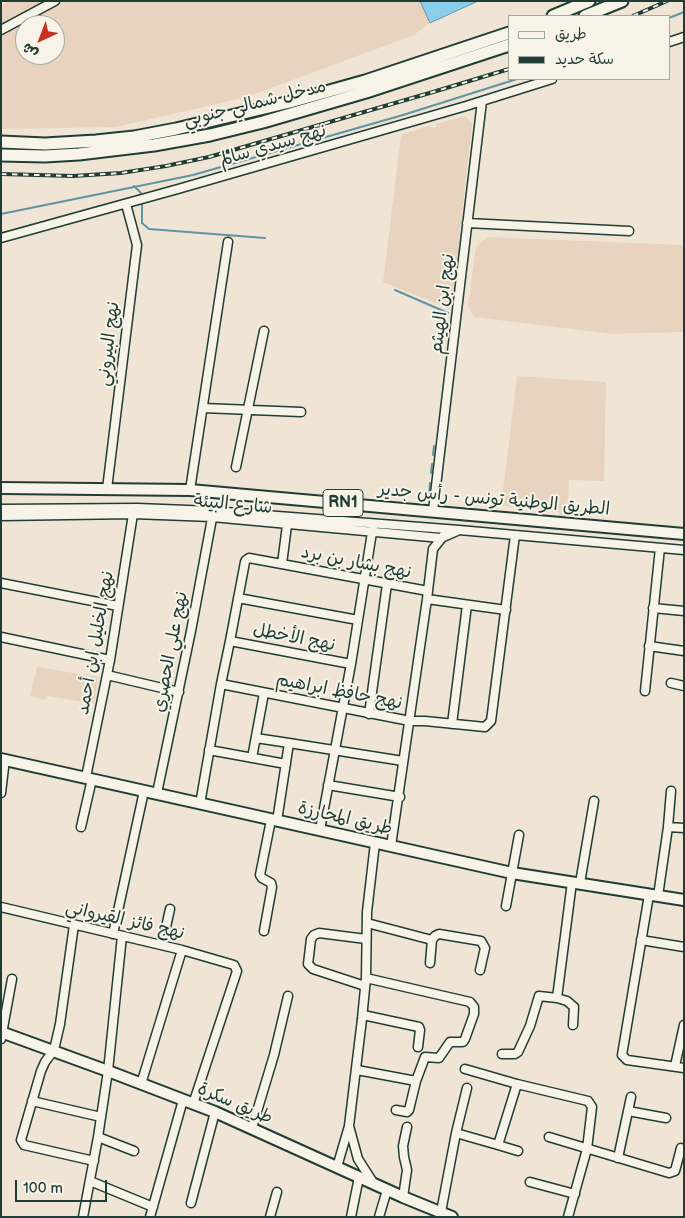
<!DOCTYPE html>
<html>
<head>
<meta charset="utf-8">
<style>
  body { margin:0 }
  #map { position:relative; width:685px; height:1218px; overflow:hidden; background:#f0e5d5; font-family:"Balsamiq Sans","Playpen Sans Arabic",sans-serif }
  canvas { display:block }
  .frame { position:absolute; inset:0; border:2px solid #1f3d34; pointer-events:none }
  .legend { position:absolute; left:508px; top:15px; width:162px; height:65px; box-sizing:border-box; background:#f7f3e8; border:1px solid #a1aaa0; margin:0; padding:6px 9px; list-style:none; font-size:15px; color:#1f3d34 }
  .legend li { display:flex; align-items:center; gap:10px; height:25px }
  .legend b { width:25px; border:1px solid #a1aaa0 }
  .north { position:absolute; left:15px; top:15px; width:50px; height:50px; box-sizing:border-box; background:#f7f3e8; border:1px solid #a1aaa0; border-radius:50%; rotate:223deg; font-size:14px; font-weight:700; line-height:20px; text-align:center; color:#1f3d34 }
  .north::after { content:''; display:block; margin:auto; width:18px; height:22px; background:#c8321e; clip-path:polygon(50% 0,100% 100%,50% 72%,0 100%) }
  .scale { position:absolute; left:15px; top:1180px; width:92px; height:22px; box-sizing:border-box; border:2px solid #1f3d34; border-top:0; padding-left:6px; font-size:15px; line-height:18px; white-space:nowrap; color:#1f3d34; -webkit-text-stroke:4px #f7f3e8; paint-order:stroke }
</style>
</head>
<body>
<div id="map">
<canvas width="685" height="1218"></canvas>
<div class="frame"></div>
<ul class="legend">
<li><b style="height:6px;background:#f7f3e8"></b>طريق</li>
<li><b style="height:6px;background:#1f3d34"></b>سكة حديد</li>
</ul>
<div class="north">ش</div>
<div class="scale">100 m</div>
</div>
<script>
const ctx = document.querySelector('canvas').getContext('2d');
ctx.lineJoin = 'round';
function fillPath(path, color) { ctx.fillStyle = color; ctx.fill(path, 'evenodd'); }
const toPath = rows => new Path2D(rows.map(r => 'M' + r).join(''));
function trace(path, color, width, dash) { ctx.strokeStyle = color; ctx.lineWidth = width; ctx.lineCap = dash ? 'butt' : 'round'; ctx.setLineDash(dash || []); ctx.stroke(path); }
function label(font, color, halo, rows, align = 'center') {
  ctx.font = font + ' "Balsamiq Sans","Playpen Sans Arabic",sans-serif'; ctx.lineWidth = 4; ctx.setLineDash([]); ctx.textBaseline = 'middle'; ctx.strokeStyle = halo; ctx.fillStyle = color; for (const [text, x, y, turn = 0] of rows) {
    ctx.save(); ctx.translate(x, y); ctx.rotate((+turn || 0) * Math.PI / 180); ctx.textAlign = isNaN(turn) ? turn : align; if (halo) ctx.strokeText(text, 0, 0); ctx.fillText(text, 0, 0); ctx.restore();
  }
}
const built = toPath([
  [10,1,420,1,430,23,414,35,247,97,116,127,4,129,1,129,1,5],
  [25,25,55,25,55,55,25,55],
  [465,116,472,124,452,305,450,309,383,282,401,135,429,126,431,129,436,127,436,124],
  [487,237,684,245,684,332,612,334,474,317,468,306,476,247],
  [517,376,606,382,604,481,569,480,567,517,559,516,559,512,501,506],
  [37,667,98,677,94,704,47,696,45,700,30,696]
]);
const water = toPath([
  [420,1,478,1,430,23,420,1]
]);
const stream = toPath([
  [669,18,684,12],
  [134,186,141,193],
  [142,204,142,223,149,229,265,238],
  [1,214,193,175,403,115,517,79],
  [395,290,448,313],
  [433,455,434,446],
  [431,473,432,464],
  [429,494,430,483]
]);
const minor = toPath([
  [1,30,55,1],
  [669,42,684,37],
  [467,223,629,231],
  [1,238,178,189,466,106,552,79],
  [203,408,301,412],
  [236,467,264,331],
  [107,489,137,245,126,204],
  [190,490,228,242],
  [1,509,137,508,213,511,459,530,684,550],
  [433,511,482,101],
  [1,516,133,514,212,517,441,538,457,531],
  [282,564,287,525],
  [1,583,118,606],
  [238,598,358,620],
  [427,599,506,610],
  [653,608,684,611],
  [1,637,110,660],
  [230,641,351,664],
  [649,646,684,651],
  [107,675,179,692],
  [671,683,684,686],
  [221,684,410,721,425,721,485,727,491,721,515,535],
  [645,691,660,548],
  [369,714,387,584],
  [452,724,467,605],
  [256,738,289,743],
  [209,750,286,764],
  [252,758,264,693],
  [86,777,110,660,133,514],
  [328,785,400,797],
  [1,793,5,759],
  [157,793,191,631,213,513],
  [200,804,221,684,230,641,245,562,246,560,249,558,428,591],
  [277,821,289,743,403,761],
  [81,827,92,779],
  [668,827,671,791],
  [320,830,351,664,373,526],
  [391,846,427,599,433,549,444,535],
  [580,883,594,801],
  [649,895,622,1055,627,1060,684,1068],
  [658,896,668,827,684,828],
  [506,906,519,835],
  [1,907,182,950,234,965,237,971,193,1104],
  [367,923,432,940,435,936,439,934,481,941,485,948,480,970],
  [74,925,60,1024,54,1050,45,1062,41,1071,21,1140,24,1145,94,1161],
  [264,931,272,887,271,883,262,878,260,875,271,820],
  [113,934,144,791],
  [641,940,684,947],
  [162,945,170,909],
  [430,963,432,940],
  [366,978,470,1002,474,1007,474,1014,465,1039,463,1042,450,1042,439,1058,425,1057,416,1081],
  [365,986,313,969,308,964,311,939,314,935,319,933,366,939],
  [557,998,567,1001,574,1007,573,1025],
  [363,1015,419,1027,420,1030,418,1047],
  [1,1039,12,979],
  [502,1054,515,1054,518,1052,530,1026,539,996,557,998,572,882],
  [675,1066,684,1025],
  [465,1069,517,1084,588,1101,592,1107,587,1149,568,1217],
  [357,1070,416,1081,409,1110,407,1112,396,1110],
  [141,1084,182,950],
  [32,1101,101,1117],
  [628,1111,666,1118],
  [349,1126,362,1019,366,978,367,912,375,843],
  [252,1128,274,1055,288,996],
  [456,1133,498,1145,517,1084],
  [98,1137,134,1151],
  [549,1137,669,1173,675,1171,681,1148],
  [498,1145,518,1151],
  [618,1158,631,1097],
  [337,1167,349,1126,358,1159,374,1184],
  [90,1181,153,1207],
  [530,1182,575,1194],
  [403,1197,407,1170,404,1157,403,1146,407,1127],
  [191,1203,215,1112],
  [441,1212,456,1133,467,1088],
  [83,1217,98,1137,108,1071,122,936],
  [150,1217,183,1100],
  [270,1217,277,1192],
  [351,1217,359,1177],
  [379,1217,387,1190]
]);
const major = toPath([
  [1,488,190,490,684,534],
  [1,759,512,873,684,900],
  [1,1032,108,1071,215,1112,403,1197,452,1217]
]);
const highway = toPath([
  [553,16,589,1],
  [585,16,622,1],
  [1,142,45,144,96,141,134,137,176,129,290,102,365,81,509,33],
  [1,155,45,156,79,154,154,145,210,135,263,122,366,92,509,45]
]);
const rail = toPath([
  [633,16,667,1],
  [1,174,73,176,121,173,166,166,209,157,433,92,509,69]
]);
const shields = [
  [343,503,40]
];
const shieldNames = [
  ["RN1",343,503]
];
const streetNames = [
  ["مدخل شمالي جنوبي",255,104,-14],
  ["نهج سيدي سالم",273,146,-16],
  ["نهج ابن الهيثم",443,304,-83],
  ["نهج البيروني",109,344,-83],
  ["الطريق الوطنية تونس - رأس جدير",494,500,5],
  ["شارع البيئة",233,505,5],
  ["نهج بشار بن برد",356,563,11],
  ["نهج الأخطل",294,638,11],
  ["نهج الخليل ابن أحمد",96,643,-80],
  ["نهج علي الحصري",171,652,-79],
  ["نهج حافظ ابراهيم",339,692,11],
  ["طريق المحارزة",345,819,13],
  ["نهج فائز القيرواني",125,921,13],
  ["طريق سكرة",235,1104,23]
];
fillPath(built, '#e8d4be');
fillPath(water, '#8bceec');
trace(water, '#6094a2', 1);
trace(stream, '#6094a2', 2);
trace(minor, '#1f3d34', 11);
trace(major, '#1f3d34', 14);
trace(highway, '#1f3d34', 15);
trace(minor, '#f7f3e8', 8);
trace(major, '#f7f3e8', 10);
trace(highway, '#f7f3e8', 11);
trace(rail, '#1f3d34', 4);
trace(rail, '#f7f3e8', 2, [5.5]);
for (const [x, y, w] of shields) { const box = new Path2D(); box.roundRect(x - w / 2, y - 13.5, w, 27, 4); ctx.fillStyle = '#f7f3e8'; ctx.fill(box); trace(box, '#1f3d34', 1); }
label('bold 16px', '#1f3d34', null, shieldNames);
label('18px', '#1f3d34', '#f7f3e8', streetNames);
</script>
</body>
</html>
